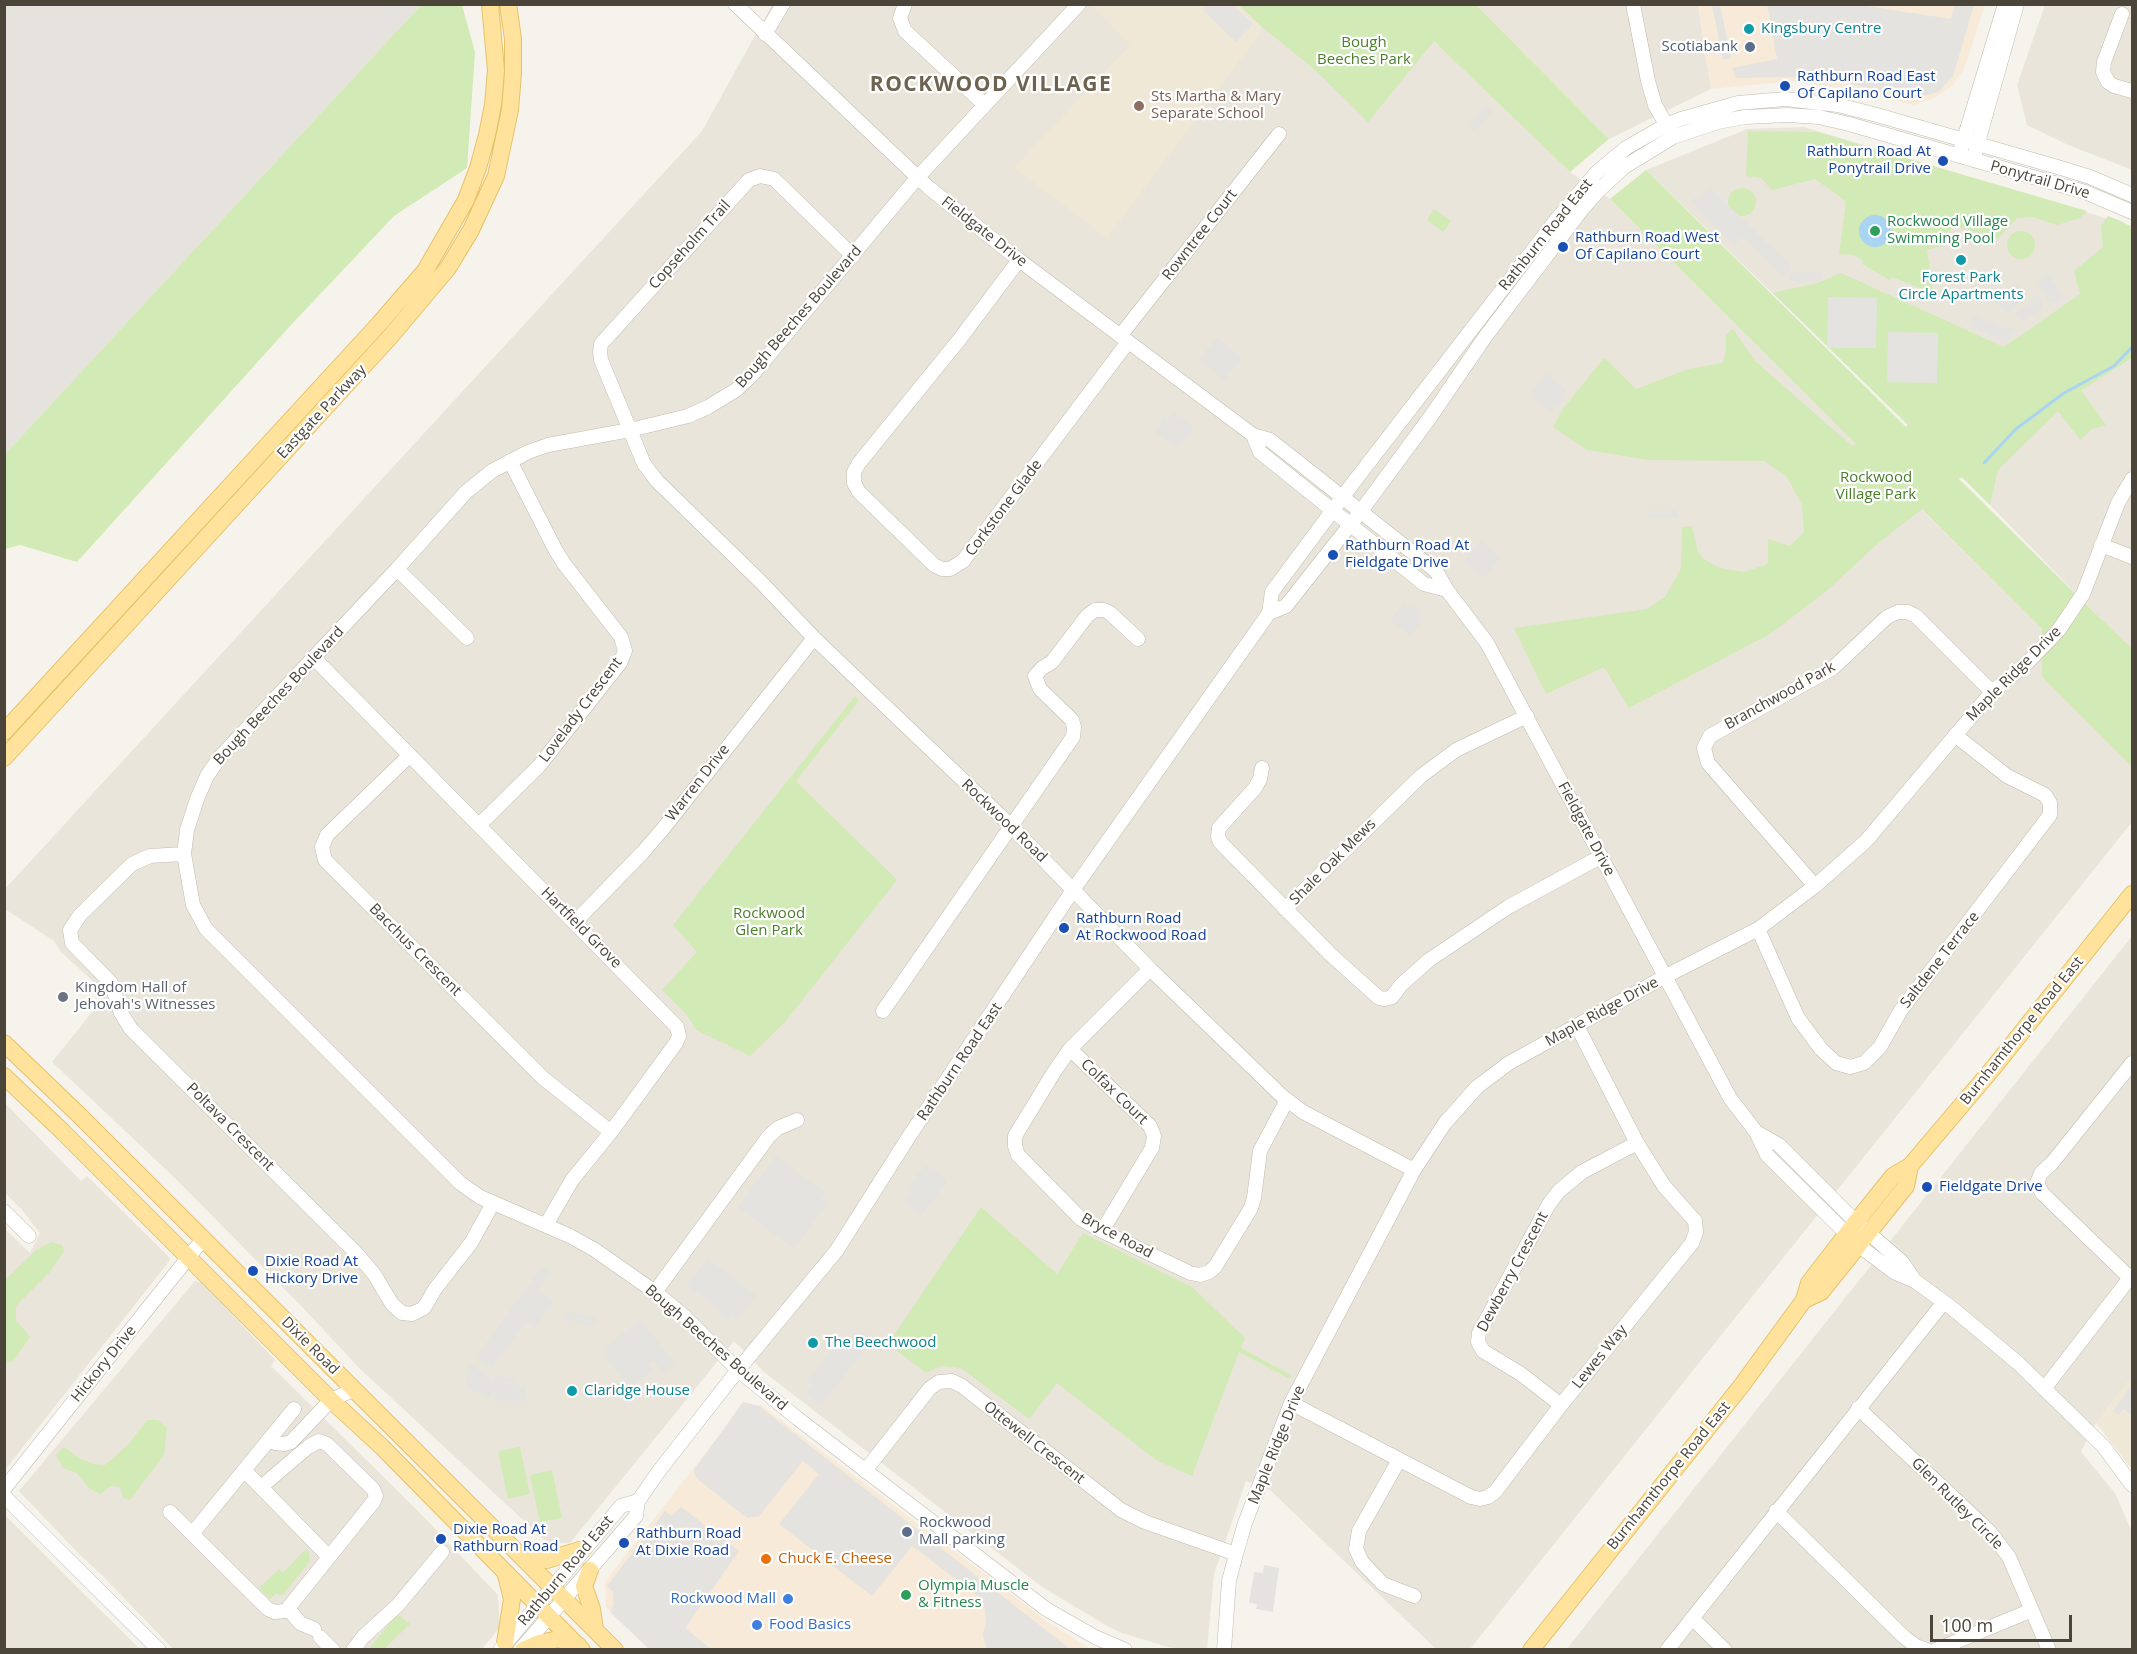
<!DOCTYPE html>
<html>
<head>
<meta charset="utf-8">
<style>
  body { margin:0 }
  #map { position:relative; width:2137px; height:1654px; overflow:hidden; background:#f6f3ec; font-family:"Open Sans",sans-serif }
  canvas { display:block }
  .frame { position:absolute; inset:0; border:6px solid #4b4439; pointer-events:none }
  .scale { position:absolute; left:1930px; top:1615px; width:142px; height:27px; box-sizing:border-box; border:3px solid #4b4439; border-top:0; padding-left:8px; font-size:18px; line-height:21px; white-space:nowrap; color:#4b4439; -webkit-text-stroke:4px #fff; paint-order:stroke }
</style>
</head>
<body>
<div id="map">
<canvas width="2137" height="1654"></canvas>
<div class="frame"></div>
<div class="scale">100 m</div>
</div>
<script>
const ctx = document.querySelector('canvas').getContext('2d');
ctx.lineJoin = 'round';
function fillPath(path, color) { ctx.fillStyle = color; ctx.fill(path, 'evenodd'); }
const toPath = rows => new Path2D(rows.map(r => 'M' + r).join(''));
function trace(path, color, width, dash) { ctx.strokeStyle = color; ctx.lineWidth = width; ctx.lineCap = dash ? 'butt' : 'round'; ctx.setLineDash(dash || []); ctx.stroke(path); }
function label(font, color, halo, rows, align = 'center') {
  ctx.font = font + ' "Open Sans",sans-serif'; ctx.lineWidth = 4.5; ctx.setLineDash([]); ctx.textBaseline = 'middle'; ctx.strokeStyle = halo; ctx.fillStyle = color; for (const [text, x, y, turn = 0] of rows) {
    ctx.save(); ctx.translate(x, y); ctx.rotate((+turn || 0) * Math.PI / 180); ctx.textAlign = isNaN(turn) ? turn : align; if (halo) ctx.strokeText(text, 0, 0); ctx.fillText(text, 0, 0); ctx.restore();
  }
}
const residential = toPath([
  [772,5,1399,5,1570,172,1610,199,2042,629,2042,677,2132,767,2132,822,1470,1649,1436,1649,1270,1490,1246,1481,1214,1574,1207,1649,1183,1649,1168,1647,1122,1633,1109,1627,1042,1587,764,1372,734,1341,570,1543,548,1543,359,1368,306,1311,177,1180,52,1062,105,996,95,983,61,952,54,941,5,909,4,890,702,131],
  [1476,5,1698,5,1711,89,1609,139],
  [2045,5,2132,5,2132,170,2066,144,2027,125,2017,85],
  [1804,127,2132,226,2132,648,2094,612,1990,505,1646,170,1747,129],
  [2132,936,2132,1377,2096,1423,2081,1452,2115,1493,2132,1532,2132,1649,1566,1650],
  [5,1103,81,1181,87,1176,168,1256,170,1260,5,1470,4,1228,30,1253,40,1233,22,1210,5,1193],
  [195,1281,203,1283,275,1360,271,1366,417,1510,498,1595,500,1627,482,1649,173,1649,104,1577,79,1554,19,1491],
  [5,1515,88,1598,140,1649,5,1649]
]);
const commercial = toPath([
  [1698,5,1985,5,1964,69,1952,86,1934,98,1914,105,1847,89,1791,81,1711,89],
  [761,1405,1052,1625,1091,1649,649,1649,606,1607,605,1582,741,1407]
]);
const industrial = toPath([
  [5,5,421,5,5,454]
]);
const education = toPath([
  [1094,5,1239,5,1261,26,1261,32,1107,238,1014,168,1130,45,1093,6],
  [2132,1377,2132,1469,2096,1423]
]);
const green = toPath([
  [421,5,462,5,475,52,467,168,394,216,291,325,77,562,20,545,5,549,5,454],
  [1239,5,1476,5,1609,139,1570,172,1434,41,1368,122,1314,69,1261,26],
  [1748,131,1817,132,2087,211,2080,218,2057,225,2033,217,2017,218,1998,239,1952,225,1946,245,1927,250,1933,293,1892,277,1890,280,1862,264,1863,261,1854,255,1839,254,1846,201,1815,179,1772,190,1761,178,1746,176],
  [1646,170,1906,427,1908,425,1773,293,1817,283,1841,273,2004,347,2080,294,2074,271,2103,247,2101,226,2108,216,2123,222,2132,228,2132,358,2081,390,2106,425,2092,429,2080,440,2058,411,1998,470,1990,505,1962,477,1959,479,2094,612,2132,648,2132,767,2042,677,2042,629,1922,509,1877,544,1829,589,1770,634,1629,708,1604,667,1546,694,1514,628,1647,609,1665,597,1681,568,1682,527,1692,526,1698,552,1705,560,1720,568,1743,572,1766,565,1768,562,1768,539,1790,546,1804,532,1802,505,1787,477,1764,461,1649,460,1587,450,1553,427,1562,410,1604,358,1636,389,1688,369,1723,363,1726,350,1726,335,1733,329,1755,361,1852,446,1856,444,1610,199],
  '1728 202a14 14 0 1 1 28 0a14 14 0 1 1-28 0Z',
  [1434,209,1451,221,1443,232,1427,220],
  '2007 245a14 14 0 1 1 28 0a14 14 0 1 1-28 0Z',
  [855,696,859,700,796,781,897,880,785,1022,750,1056,696,1030,687,1015,662,990,697,952,673,925],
  [981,1207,1057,1274,1083,1233,1192,1287,1245,1338,1241,1348,1291,1375,1290,1379,1239,1352,1192,1476,1156,1460,1057,1383,1029,1419,961,1368,942,1366,926,1373,888,1344],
  [51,1242,62,1245,64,1251,49,1273,16,1306,16,1320,30,1337,14,1360,5,1364,5,1280,36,1250],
  [147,1420,158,1420,167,1428,164,1455,130,1500,123,1498,120,1487,111,1486,100,1494,89,1488,77,1473,63,1468,56,1455,64,1447,79,1458,93,1464,105,1465,128,1445],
  [520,1447,530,1494,508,1499,498,1451],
  [552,1470,562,1518,540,1522,530,1475],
  [306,1549,309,1552,310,1561,282,1596,276,1593,270,1599,259,1588,279,1569,283,1573],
  [397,1614,410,1624,384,1649,368,1650]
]);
const parking = toPath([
  [395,5,405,5,364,49,359,44],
  [1207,5,1232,5,1253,24,1236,42,1203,10],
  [1712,5,1720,5,1731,58,1723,60],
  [1767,5,1861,5,1951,19,1955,5,1974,5,1953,76,1938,92,1915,98,1828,79,1784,77,1736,78,1732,68,1777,59],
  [216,18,301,102,297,106,211,22],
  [341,64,346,69,312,106,307,102],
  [1485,106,1492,112,1475,131,1468,125],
  [1710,188,1792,267,1782,276,1743,237,1733,245,1691,201],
  [1822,271,1823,280,1790,282,1789,273],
  [2048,272,2063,299,2057,304,2049,302,2038,282],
  [2015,282,2027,294,2009,314,1996,302],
  [1828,297,1877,298,1876,348,1827,348],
  [2038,297,2043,307,2022,322,2015,314],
  [1973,314,2003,328,2015,327,2007,343,1971,327],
  [1888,332,1938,333,1937,383,1887,382],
  [1217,338,1242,358,1224,380,1199,359],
  [1546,374,1567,390,1562,397,1565,399,1559,407,1556,405,1551,411,1530,396],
  [1174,412,1194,427,1177,448,1156,433,1162,426,1158,423,1164,416,1168,419],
  [1677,510,1678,518,1648,518,1648,511],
  [1481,541,1500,558,1483,578,1464,562,1469,556,1467,554],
  [1404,603,1410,609,1413,606,1420,611,1417,615,1424,620,1410,636,1390,619],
  [776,1156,825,1192,821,1199,827,1204,794,1249,738,1207],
  [925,1165,932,1170,934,1168,947,1181,921,1216,904,1203,912,1193,907,1189],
  [708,1259,756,1295,739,1318,732,1313,727,1319,719,1314,720,1310,687,1284],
  [542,1267,551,1273,539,1290,554,1301,535,1328,526,1322,492,1368,476,1357],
  [565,1311,597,1318,595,1327,563,1320],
  [640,1320,676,1364,664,1374,653,1360,648,1365,652,1370,630,1388,605,1357,608,1354,604,1348],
  [857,1328,873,1340,820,1405,806,1394,813,1385,807,1380,843,1336,848,1340],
  [468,1362,493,1381,494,1376,515,1378,513,1387,525,1386,526,1402,496,1401,496,1393,492,1392,488,1398,473,1391,467,1385],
  [2132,1385,2132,1416,2124,1409,2118,1415,2113,1411],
  [743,1402,759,1406,1070,1649,988,1649,986,1647,983,1635,986,1621,984,1604,978,1596,912,1546,872,1596,779,1524,819,1474,803,1461,759,1516,747,1518,696,1478,694,1470],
  [681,1507,739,1551,685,1628,711,1649,649,1649,610,1612,614,1605,613,1592,607,1586,665,1511,671,1516],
  [1264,1565,1279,1568,1273,1612,1256,1609,1257,1604,1249,1603,1254,1572,1263,1573]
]);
const water = toPath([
  '1859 231a16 16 0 1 1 32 0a16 16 0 1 1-32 0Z'
]);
const stream = toPath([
  [1984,463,2016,429,2064,393,2114,366,2132,347]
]);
const minor = toPath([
  [735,4,928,187,1019,260,1253,435,1270,440,1436,571,1447,590,1487,643,1730,1098,1756,1132,1767,1155,1858,1245,1894,1272,1915,1281,1952,1308,2018,1363,2104,1447,2132,1485],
  [905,4,900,18,905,31,985,105],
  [1079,4,917,178,752,375,736,390,708,407,688,416,630,430,548,445,528,452,492,471,466,492,397,569,220,757,207,776,197,799,187,830,184,854,193,905,206,929,460,1183,480,1197,570,1236,595,1250,655,1292,684,1316,738,1370,797,1418,1046,1609,1095,1637,1125,1650],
  [1633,4,1648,81,1655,105,1671,133],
  [2122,14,2104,62,2103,72,2108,82,2114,86,2132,91],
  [765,34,783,4],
  [1961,149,2005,4],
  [1975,153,2017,4],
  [853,256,774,179,760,176,749,180,601,344,600,352,601,360,644,464,657,481,760,581,814,638,1011,826,1150,969,1282,1096,1303,1112,1414,1170],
  [1019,260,959,340,859,463,854,472,854,483,859,492,934,565,942,569,950,569,963,561,1128,342],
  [1120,336,1279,134],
  [1253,435,1260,452,1424,584,1447,590],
  [2101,545,2132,557],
  [397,569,467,638],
  [1269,613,1286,606,1361,511,1431,416,1485,337,1583,208,1598,191,1624,167,1673,137,1718,122,1745,117,1788,115,1819,117,1849,124,2085,192,2132,212],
  [314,658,677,1027,679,1036,676,1043,611,1132,572,1180,546,1225],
  [410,755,327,835,322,847,325,860,543,1078,611,1132],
  [1262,768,1260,779,1255,788,1219,828,1218,836,1220,842,1330,954,1379,998,1385,999,1392,997,1401,985,1429,960,1508,907,1600,857],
  [479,825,539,766,620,663,625,651,621,637,565,565,556,551,510,461],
  [184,854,150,856,132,864,80,915,70,930,72,943,111,983,121,1013,131,1029,357,1254,374,1274,392,1304,402,1313,412,1314,424,1308,435,1289,471,1243,493,1203],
  [1815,886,1708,763,1704,748,1710,736,1833,668,1887,617,1898,612,1908,612,1916,616,1992,692],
  [1285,909,1421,776,1456,750,1527,716],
  [575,922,643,852,662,830,814,638],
  [1758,929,1798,1018,1821,1049,1836,1063,1850,1067,1864,1063,1880,1047,1901,1010,2050,815,2050,803,2045,795,2007,776,1955,735],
  [1150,969,1070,1049,1054,1072,1015,1136,1015,1146,1018,1155,1081,1219,1102,1231,1190,1273,1200,1275,1209,1272,1215,1267,1251,1208,1254,1198,1260,1151,1287,1100],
  [883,1011,1073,737,1074,727,1072,720,1040,689,1035,676,1042,668,1052,662,1087,616,1095,610,1104,610,1110,613,1138,639],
  [1070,1049,1150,1126,1154,1136,1152,1148,1102,1231],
  [1756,1132,1779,1145,1856,1222,1902,1262,1915,1281],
  [4,1211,29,1236],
  [2130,1278,2042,1193,2037,1183,2041,1173,2052,1163,2132,1063],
  [655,1292,769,1136,778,1128,797,1120],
  [2044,1389,2132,1275],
  [1291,1403,1471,1497,1480,1499,1488,1497,1495,1492,1561,1405,1692,1243,1696,1232,1695,1221,1664,1186,1637,1143,1577,1026],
  [1561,1405,1521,1374,1483,1351,1478,1342,1479,1333,1549,1204,1559,1191,1582,1172,1637,1143],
  [1858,1408,1989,1531,2009,1557,2049,1650],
  [269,1439,275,1443,284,1444,291,1442,331,1400,353,1390],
  [1399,1460,1359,1531,1356,1549,1362,1562,1383,1584,1414,1596],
  [244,1470,329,1557],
  [865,1471,930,1388,939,1382,952,1381,962,1386,1121,1510,1145,1522,1236,1554],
  [261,1487,308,1447,319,1441,327,1444,373,1489,376,1496,374,1501,289,1607,291,1612,300,1623,314,1629],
  [4,1489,203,1239],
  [4,1496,159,1650],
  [1776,1511,1904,1637,1916,1646,1927,1650],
  [170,1512,268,1609,275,1612,285,1611],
  [192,1534,294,1409],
  [1692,1618,1725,1650],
  [320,1637,333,1650],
  [353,1650,363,1637,398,1605,442,1552],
  [500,1650,621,1506,638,1501],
  [520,1650,636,1516,638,1501,659,1471,738,1370,837,1250,908,1138,1073,890,1269,613,1272,592,1353,483,1556,220,1596,173,1626,148,1666,125,1681,119,1738,103,1785,99,1838,105,1877,115,2061,168,2090,177,2132,195],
  [1224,1650,1229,1581,1236,1554,1245,1523,1291,1403,1414,1170,1445,1123,1477,1087,1509,1063,1666,976,1758,929,1815,886,1866,841,1992,692,2028,662,2058,631,2083,594,2118,503,2132,479],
  [1667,1650,1944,1302],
  [1936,1650,2032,1610]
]);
const major = toPath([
  [4,732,379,324,425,271,466,200,478,168,487,135,493,105,496,70,490,4],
  [4,758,390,337,448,268,471,230,496,176,510,110,513,73,513,39,508,4],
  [4,1043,79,1115,615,1650],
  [4,1076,62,1131,331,1400,382,1447,582,1650],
  [1804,1300,1821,1292,1906,1186,1910,1166],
  [525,1560,547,1560,583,1549],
  [590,1570,584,1586,592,1609,595,1630],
  [505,1643,512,1599,506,1575],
  [523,1650,539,1643,559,1639,578,1645],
  [1531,1650,1742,1385,1804,1300,1809,1283,1856,1222,1893,1176,1910,1166,1994,1067,2132,894]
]);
const markers = [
  [1749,29,6,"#0f9aa8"],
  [1750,47,6,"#5c6f8a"],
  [1785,86,6,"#1a4fb4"],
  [1139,106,6,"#8d6e63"],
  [1943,161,6,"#1a4fb4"],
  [1875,231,6,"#2e9e5b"],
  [1563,247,6,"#1a4fb4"],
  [1961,260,6,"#0f9aa8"],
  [1333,555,6,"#1a4fb4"],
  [1064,928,6,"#1a4fb4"],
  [63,997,6,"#6b7280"],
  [1927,1187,6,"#1a4fb4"],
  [253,1271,6,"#1a4fb4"],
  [813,1343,6,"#0f9aa8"],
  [572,1391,6,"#0f9aa8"],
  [907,1532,6,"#5c6f8a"],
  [441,1539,6,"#1a4fb4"],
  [624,1543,6,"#1a4fb4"],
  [766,1559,6,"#e8710a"],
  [906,1595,6,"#2e9e5b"],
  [788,1599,6,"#3f7fe0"],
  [757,1625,6,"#3f7fe0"]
];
const cultureNames = [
  ["Kingsbury Centre",1761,29],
  ["Forest Park",1961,278,"center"],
  ["Circle Apartments",1961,295,"center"],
  ["The Beechwood",825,1343],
  ["Claridge House",584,1391]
];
const parkNames = [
  ["Bough",1364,43],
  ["Beeches Park",1364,60],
  ["Rockwood",1876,478],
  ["Village Park",1876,495],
  ["Rockwood",769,914],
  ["Glen Park",769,931]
];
const serviceNames = [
  ["Scotiabank",1738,47],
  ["Rockwood",919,1523,"left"],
  ["Mall parking",919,1540,"left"]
];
const transitNames = [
  ["Rathburn Road East",1797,77],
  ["Of Capilano Court",1797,94],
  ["Rathburn Road At",1931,152,"right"],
  ["Ponytrail Drive",1931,169,"right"],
  ["Rathburn Road West",1575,238],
  ["Of Capilano Court",1575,255],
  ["Rathburn Road At",1345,546],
  ["Fieldgate Drive",1345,563],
  ["Rathburn Road",1076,919],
  ["At Rockwood Road",1076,936],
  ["Fieldgate Drive",1939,1187],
  ["Dixie Road At",265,1262],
  ["Hickory Drive",265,1279],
  ["Dixie Road At",453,1530],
  ["Rathburn Road",453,1547],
  ["Rathburn Road",636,1534],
  ["At Dixie Road",636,1551]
];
const educationNames = [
  ["Sts Martha & Mary",1151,97],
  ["Separate School",1151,114]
];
const streetNames = [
  ["Ponytrail Drive",2040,180,16],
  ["Fieldgate Drive",984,232,38],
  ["Rowntree Court",1200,235,-52],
  ["Rathburn Road East",1546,235,-51],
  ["Copseholm Trail",690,245,-48],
  ["Bough Beeches Boulevard",799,317,-49],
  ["Eastgate Parkway",322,412,-47],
  ["Corkstone Glade",1004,508,-53],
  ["Maple Ridge Drive",2014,674,-45],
  ["Bough Beeches Boulevard",279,696,-47],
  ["Branchwood Park",1780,696,-29],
  ["Lovelady Crescent",581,710,-53],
  ["Warren Drive",698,783,-52],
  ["Rockwood Road",1004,821,44],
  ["Fieldgate Drive",1586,829,62],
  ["Shale Oak Mews",1333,862,-45],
  ["Hartfield Grove",581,928,45],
  ["Bacchus Crescent",415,950,45],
  ["Saltdene Terrace",1940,960,-52],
  ["Maple Ridge Drive",1602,1012,-29],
  ["Burnhamthorpe Road East",2022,1031,-51],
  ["Rathburn Road East",960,1062,-56],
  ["Colfax Court",1114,1092,44],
  ["Poltava Crescent",230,1127,45],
  ["Bryce Road",1117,1236,28],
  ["Dewberry Crescent",1513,1272,-62],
  ["Dixie Road",310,1346,45],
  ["Bough Beeches Boulevard",716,1348,41],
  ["Lewes Way",1600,1357,-51],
  ["Hickory Drive",104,1364,-51],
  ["Ottewell Crescent",1034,1443,38],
  ["Maple Ridge Drive",1277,1445,-68],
  ["Burnhamthorpe Road East",1669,1476,-51],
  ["Glen Rutley Circle",1957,1504,45],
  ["Rathburn Road East",566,1571,-50]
];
const leisureNames = [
  ["Rockwood Village",1887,222],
  ["Swimming Pool",1887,239],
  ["Olympia Muscle",918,1586],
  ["& Fitness",918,1603]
];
const worshipNames = [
  ["Kingdom Hall of",75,988],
  ["Jehovah's Witnesses",75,1005]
];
const foodNames = [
  ["Chuck E. Cheese",778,1559]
];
const shopNames = [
  ["Rockwood Mall",776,1599],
  ["Food Basics",769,1625,"left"]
];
const districtNames = [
  ["ROCKWOOD VILLAGE",991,85]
];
fillPath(residential, '#eae5da');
fillPath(commercial, '#f7ead8');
fillPath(industrial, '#e6e2dd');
fillPath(education, '#efe8d6');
fillPath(green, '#d2eab5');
fillPath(parking, '#e5e3e0');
fillPath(water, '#a9d4f2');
trace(stream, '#a9d4f2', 3);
trace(minor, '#c2bbae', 15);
trace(major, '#e6c16a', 18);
trace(minor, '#fff', 14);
trace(major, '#ffe39c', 16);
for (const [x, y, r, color] of markers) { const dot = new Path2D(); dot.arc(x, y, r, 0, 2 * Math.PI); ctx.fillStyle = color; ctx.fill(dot); trace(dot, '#fff', 2); }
label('15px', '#0d838f', '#fff', cultureNames, 'left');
label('15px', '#4a7f2a', '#fff', parkNames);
label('15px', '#4e5e75', '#fff', serviceNames, 'right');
label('15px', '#164399', '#fff', transitNames, 'left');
label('15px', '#785e54', '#fff', educationNames, 'left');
label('15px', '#4b4439', '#fff', streetNames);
label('15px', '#27864d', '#fff', leisureNames, 'left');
label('15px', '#5b616d', '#fff', worshipNames, 'left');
label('15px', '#c56008', '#fff', foodNames, 'left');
label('15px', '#366cbe', '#fff', shopNames, 'right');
ctx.letterSpacing = '1.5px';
label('bold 21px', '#6e6250', '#fff', districtNames);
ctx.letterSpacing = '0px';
</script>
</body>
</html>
